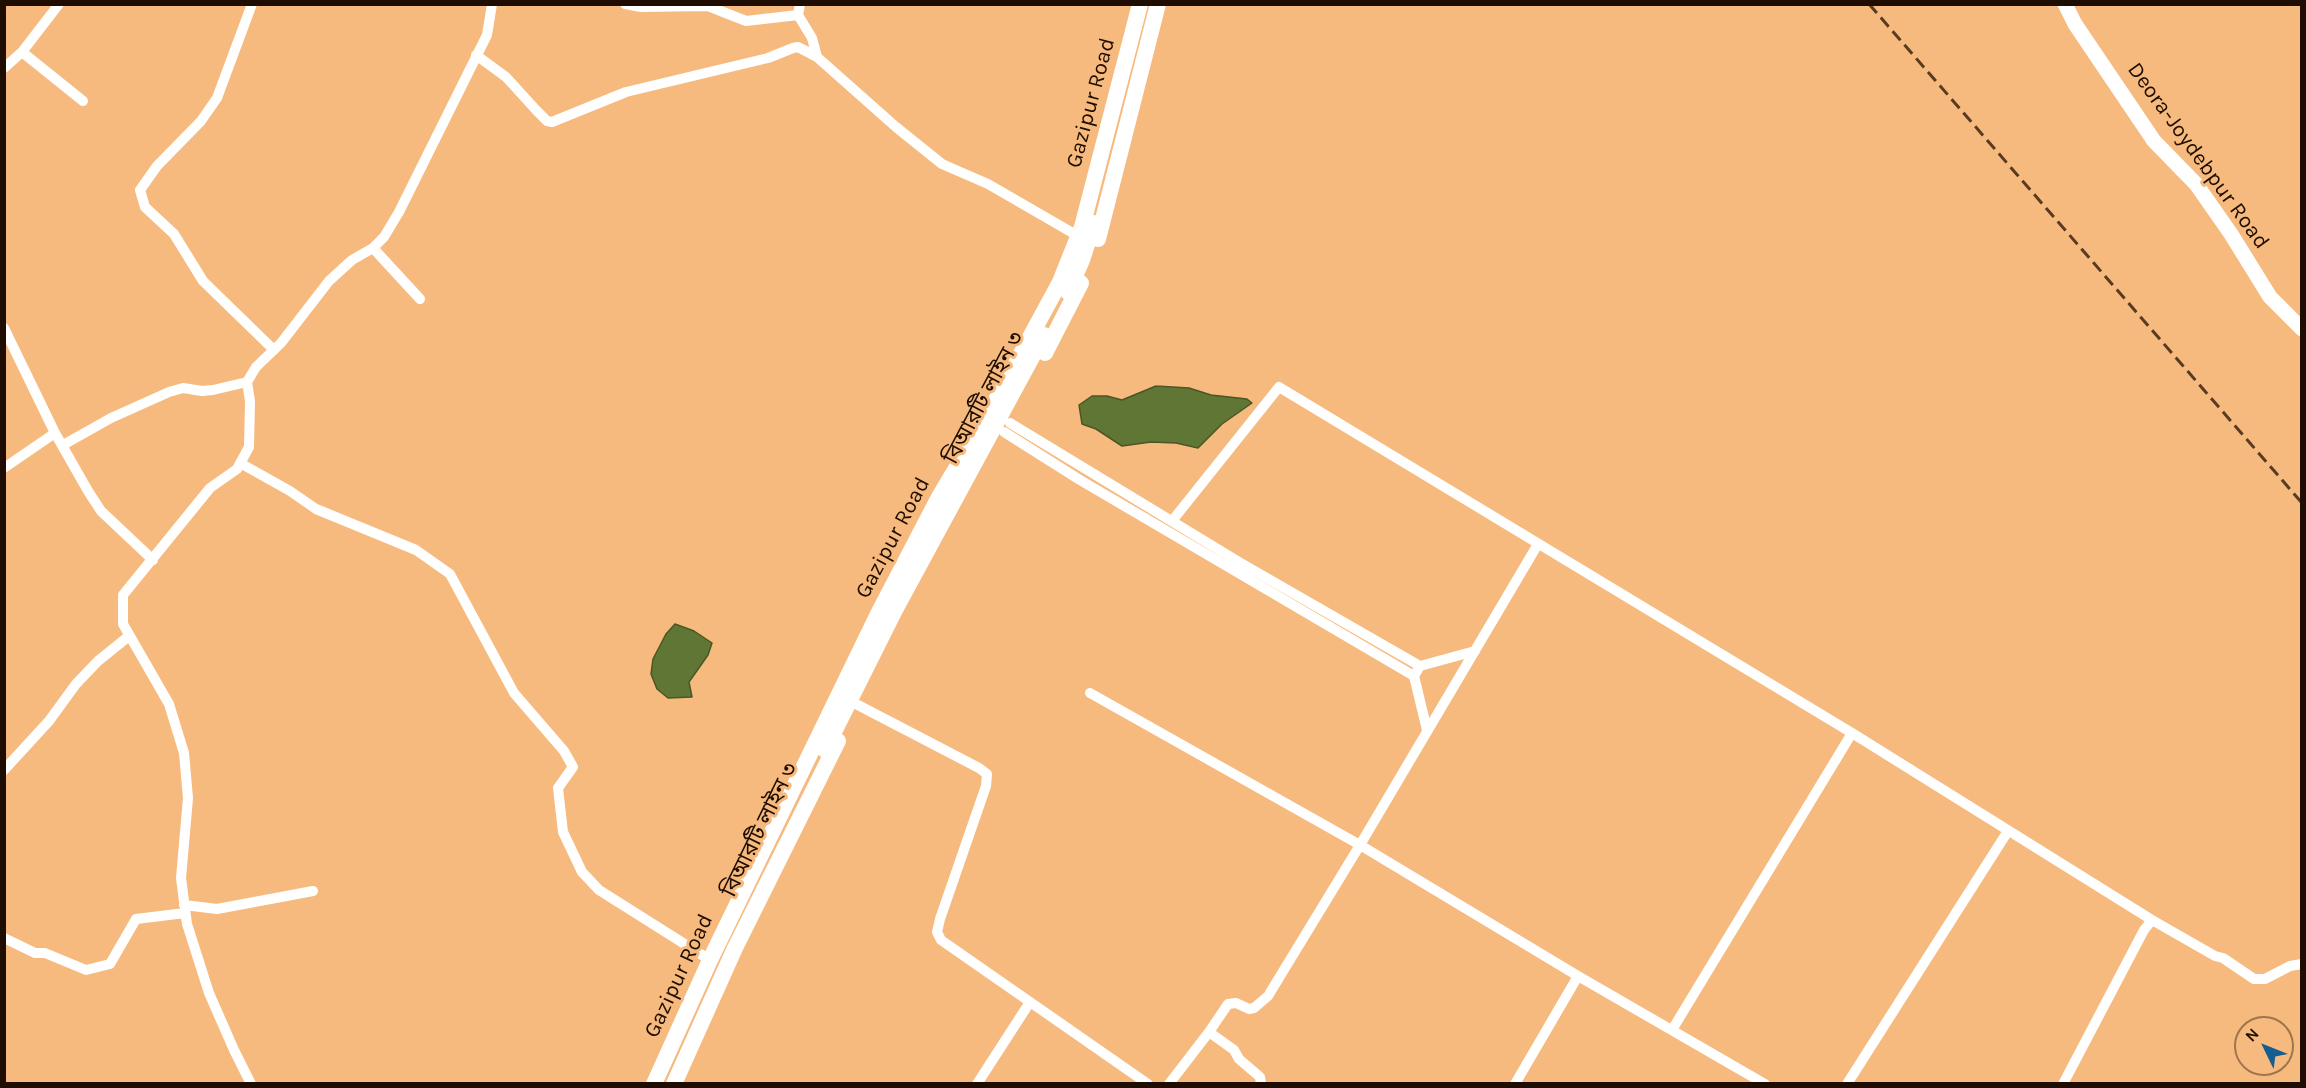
<!DOCTYPE html>
<html>
<head>
<meta charset="utf-8">
<style>
  body { margin:0 }
  #map { position:relative; width:2306px; height:1088px; overflow:hidden; background:#f7ba7e; font-family:Karla,sans-serif }
  canvas { display:block }
  .frame { position:absolute; inset:0; border:6px solid #1e0d00; pointer-events:none }
  .north { position:absolute; left:2234px; top:1016px; width:60px; height:60px; box-sizing:border-box; background:#f7ba7e; border:2px solid #a0754c; border-radius:50%; rotate:313deg; font-size:16px; font-weight:700; line-height:24px; text-align:center; color:#1e0d00 }
  .north::after { content:''; display:block; margin:auto; width:21px; height:27px; background:#145e91; clip-path:polygon(50% 0,100% 100%,50% 72%,0 100%) }
</style>
</head>
<body>
<div id="map">
<canvas width="2306" height="1088"></canvas>
<div class="frame"></div>
<div class="north">N</div>
</div>
<script>
const ctx = document.querySelector('canvas').getContext('2d');
ctx.lineJoin = 'round';
function fillPath(path, color) { ctx.fillStyle = color; ctx.fill(path, 'evenodd'); }
const toPath = rows => new Path2D(rows.map(r => 'M' + r).join(''));
function trace(path, color, width, dash) { ctx.strokeStyle = color; ctx.lineWidth = width; ctx.lineCap = dash ? 'butt' : 'round'; ctx.setLineDash(dash || []); ctx.stroke(path); }
function label(font, color, halo, rows, align = 'center') {
  ctx.font = font + ' Karla,"Noto Sans Bengali",sans-serif'; ctx.lineWidth = 6; ctx.setLineDash([]); ctx.textBaseline = 'middle'; ctx.strokeStyle = halo; ctx.fillStyle = color; for (const [text, x, y, turn = 0] of rows) {
    ctx.save(); ctx.translate(x, y); ctx.rotate((+turn || 0) * Math.PI / 180); ctx.textAlign = isNaN(turn) ? turn : align; if (halo) ctx.strokeText(text, 0, 0); ctx.fillText(text, 0, 0); ctx.restore();
  }
}
const water = toPath([
  [1156,386,1189,388,1211,395,1247,399,1252,403,1222,424,1198,448,1176,443,1151,442,1122,446,1096,429,1082,424,1079,405,1092,396,1107,396,1122,400,1156,386],
  [675,624,694,631,712,643,708,655,689,682,692,697,668,698,657,689,651,674,653,659,666,634,675,624]
]);
const street = toPath([
  [252,4,217,98,201,121,157,166,140,190,145,207,174,234,203,281,274,350],
  [625,4,641,7,708,6,746,21,798,15],
  [800,4,798,15,812,38,817,57,896,127,942,164,988,184,1078,236],
  [22,52,83,101],
  [476,55,506,77,537,111,547,121,552,122,626,92,768,58,793,48,798,47,817,57],
  [4,68,22,52,59,4],
  [373,248,420,299],
  [4,328,55,433,88,491,101,511,153,560],
  [1010,423,1239,562,1420,666],
  [1004,432,1080,480,1414,676],
  [63,445,111,418,169,392,183,388,202,391,213,390,247,382],
  [240,463,290,491,316,509,416,550,450,574,514,693,564,751,573,767,558,788,563,832,582,872,599,890,710,960],
  [4,468,55,433],
  [1172,521,1279,387,1852,733],
  [1090,693,1360,845,1578,976,1765,1084],
  [856,704,979,768,987,774,986,786,940,919,937,932,941,940,1148,1084],
  [1427,730,1414,676,1420,666,1475,651],
  [4,770,49,721,76,684,98,661,129,636],
  [184,905,217,909,313,891],
  [4,938,35,953,45,953,86,970,110,964,136,919,185,913],
  [1672,1030,1852,733,2152,920,2215,956,2223,958,2254,979,2265,979,2290,966,2302,964],
  [1209,1032,1234,1050,1239,1059,1260,1077,1261,1084],
  [251,1084,234,1050,209,993,187,924,181,878,188,798,184,753,169,704,123,624,123,595,210,488,237,469,249,447,250,401,247,382,256,367,281,343,329,281,352,260,373,248,384,237,399,212,487,35,492,4],
  [977,1084,1030,1002],
  [1169,1084,1209,1032,1228,1004,1236,1003,1249,1009,1254,1008,1268,996,1360,845,1538,544],
  [1515,1084,1578,976],
  [1847,1084,2008,831],
  [2063,1084,2144,930,2152,920]
]);
const secondary = toPath([
  [2065,4,2075,24,2154,141,2196,184,2231,234,2270,297,2302,329]
]);
const primary = toPath([
  [1098,239,1158,4],
  [1068,292,1082,260,1094,223],
  [1045,353,1081,283],
  [825,750,895,610,1044,335],
  [654,1084,710,960,878,614,939,497,990,411,1060,282,1082,227,1140,4],
  [674,1084,735,948,838,741]
]);
const rail = toPath([
  [1869,4,2302,503]
]);
const streetNames = [
  ["Gazipur Road",1091,103,-75],
  ["Deora-Joydebpur Road",2198,156,54],
  ["বিআরটি লাইন ৩",984,398,-62],
  ["Gazipur Road",893,538,-62],
  ["বিআরটি লাইন ৩",760,830,-64],
  ["Gazipur Road",679,976,-65]
];
fillPath(water, '#5f7634');
trace(water, '#4c5624', 1.5);
trace(street, '#fff', 10);
trace(secondary, '#fff', 15);
trace(primary, '#fff', 16);
trace(rail, '#583b21', 3, [12, 6]);
label('22px', '#1e0d00', '#f7ba7e', streetNames);
</script>
</body>
</html>
